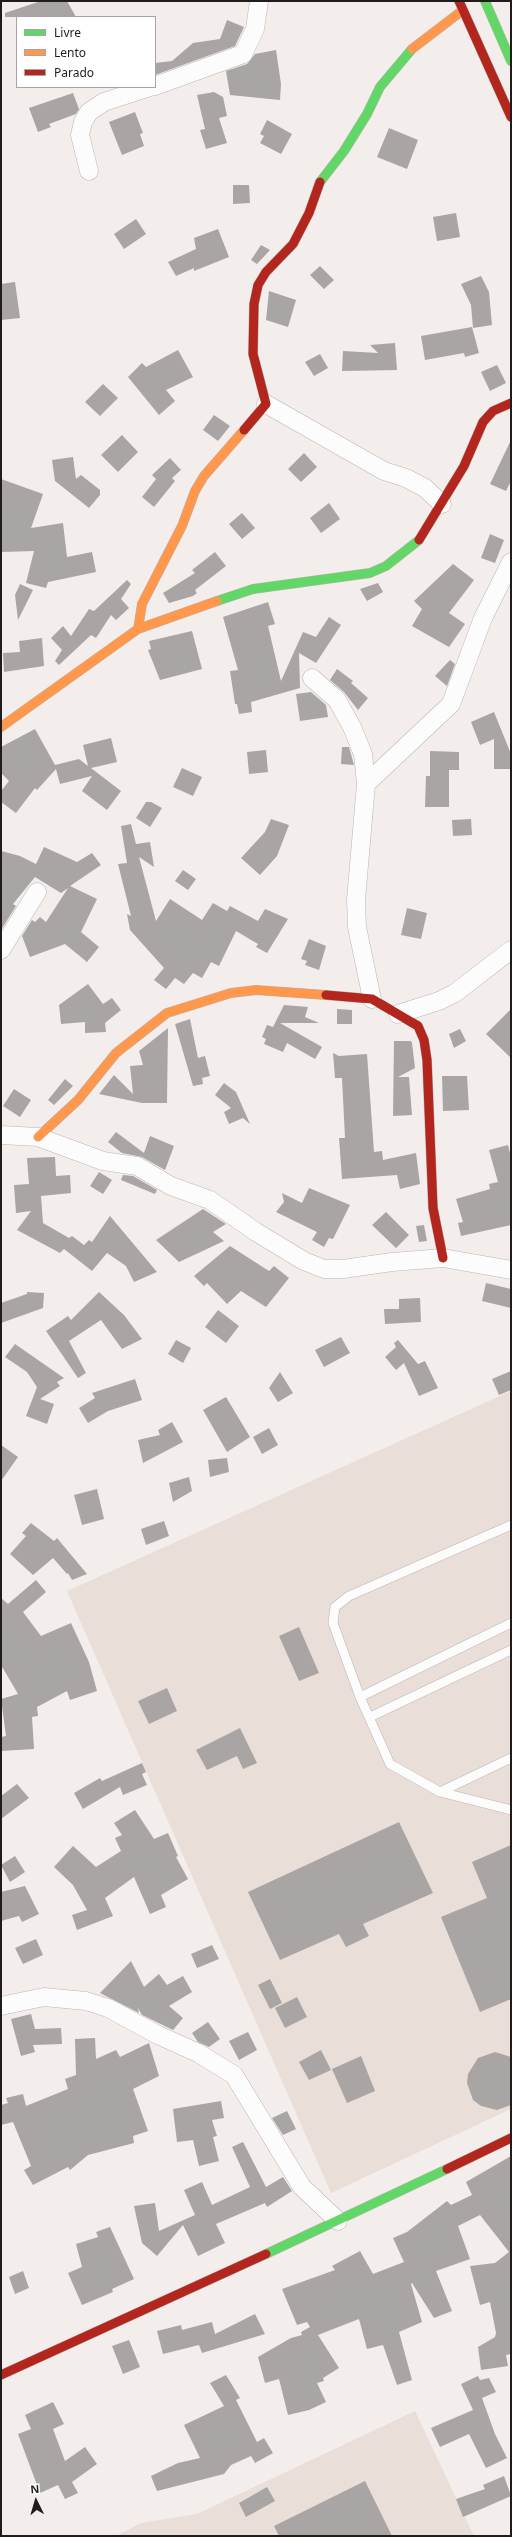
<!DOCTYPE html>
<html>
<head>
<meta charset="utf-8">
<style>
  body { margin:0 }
  #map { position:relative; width:512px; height:2537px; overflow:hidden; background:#f3eeec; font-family:"Noto Sans",sans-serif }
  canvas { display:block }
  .frame { position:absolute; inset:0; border:2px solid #201c1b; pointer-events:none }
  .legend { position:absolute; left:16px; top:16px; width:140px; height:72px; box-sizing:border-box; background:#fff; border:1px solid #a6a4a4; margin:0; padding:5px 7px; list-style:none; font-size:12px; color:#201c1b }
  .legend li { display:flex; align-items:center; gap:8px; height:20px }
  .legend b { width:20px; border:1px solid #a6a4a4 }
  .north { position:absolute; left:16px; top:2481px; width:40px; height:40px; -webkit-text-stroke:3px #fff; paint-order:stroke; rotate:355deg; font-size:11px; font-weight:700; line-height:16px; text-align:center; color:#201c1b }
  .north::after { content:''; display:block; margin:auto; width:14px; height:18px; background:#201c1b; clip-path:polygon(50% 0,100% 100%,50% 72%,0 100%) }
</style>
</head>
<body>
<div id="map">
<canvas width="512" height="2537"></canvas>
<div class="frame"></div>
<ul class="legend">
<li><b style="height:5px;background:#63d668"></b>Livre</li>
<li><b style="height:5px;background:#ff974d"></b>Lento</li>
<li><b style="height:5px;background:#b3261e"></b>Parado</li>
</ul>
<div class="north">N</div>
</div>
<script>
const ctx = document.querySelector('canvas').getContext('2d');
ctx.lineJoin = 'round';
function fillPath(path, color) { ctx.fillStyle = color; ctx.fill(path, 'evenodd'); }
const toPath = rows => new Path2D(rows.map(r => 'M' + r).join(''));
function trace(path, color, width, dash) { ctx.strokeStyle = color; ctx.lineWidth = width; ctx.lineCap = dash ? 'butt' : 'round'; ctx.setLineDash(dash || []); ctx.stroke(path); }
const built = toPath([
  [511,1391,511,2109,331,2193,67,1591],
  [415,2411,474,2536,116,2536,141,2523,197,2514]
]);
const building = toPath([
  [41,1,67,1,76,17,5,17,5,13],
  [227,20,244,27,235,46,155,75,155,63,172,61,193,43,220,39],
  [276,50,281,84,280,100,230,95,226,71,247,64,255,54],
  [214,92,223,97,227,116,219,118,227,143,206,149,200,130,205,129,197,95],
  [73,93,79,109,76,114,49,124,51,127,38,132,29,108],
  [135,112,143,133,140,134,144,146,122,155,109,122],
  [267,120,292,134,281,154,260,143,264,136,260,134],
  [389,128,418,140,407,169,377,157],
  [233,185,249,185,250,203,233,204],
  [456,213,460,237,437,241,433,217],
  [136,219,146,234,124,249,114,234],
  [218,229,229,257,194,271,194,268,176,276,168,262,196,249,194,238],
  [261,245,270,250,257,264,251,260],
  [320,266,334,280,324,289,310,275],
  [481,276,489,292,492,325,473,328,471,305,461,284],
  [15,282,20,318,1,320,1,284],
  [269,291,296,300,288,327,266,320],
  [472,327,479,353,465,357,464,353,425,360,421,336],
  [395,343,397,370,342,371,343,351,378,353,370,345],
  [178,350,193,377,166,390,175,401,159,415,128,377,142,363,146,367],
  [320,354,328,368,314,376,305,362],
  [497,365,506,383,490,391,481,372],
  [103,384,118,398,100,416,85,402],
  [214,415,230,426,218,441,203,430],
  [122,435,138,452,118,472,101,455],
  [511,440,511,481,506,491,490,484],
  [304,453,317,467,301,482,288,469],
  [73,457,76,479,81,475,100,490,100,495,89,508,55,481,52,460],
  [170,458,181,470,172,478,175,481,154,507,142,497,156,479,152,475],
  [1,479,43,494,31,528,63,523,67,557,92,552,96,572,48,582,46,588,26,583,34,551,1,552],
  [329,503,340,519,321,533,310,518],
  [242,513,255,528,242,539,229,524],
  [490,534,504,540,495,563,481,558],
  [215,552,226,566,195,590,197,593,193,596,169,603,163,593,195,573,192,570],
  [453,564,474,580,449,613,465,624,449,647,412,626,422,609,414,601],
  [127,580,131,584,121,599,129,608,116,620,111,615,96,638,91,635,59,665,55,661,62,650,51,638,63,626,71,636,89,609,94,611],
  [378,583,383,592,367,601,360,589],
  [20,584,33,590,18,620,15,595],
  [268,602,275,624,268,626,281,681,303,632,316,637,329,617,341,625,316,663,299,653,300,688,251,702,252,712,239,714,237,704,235,704,230,671,238,670,223,617],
  [192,631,202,669,160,680,148,650,151,649,149,641],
  [42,638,44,666,4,672,3,653,20,652,19,641],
  [450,660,455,664,447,686,435,676],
  [337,669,353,681,351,683,368,698,358,710,344,692,330,680],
  [311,692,326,705,328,717,300,721,296,694],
  [494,712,511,754,511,769,494,769,494,739,480,745,471,722],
  [35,729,55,765,79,759,88,766,83,745,111,738,117,762,91,768,121,791,107,810,82,791,92,776,60,784,56,769,37,790,35,788,16,813,1,802,1,791,9,781,1,773,1,747],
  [342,747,349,747,354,765,341,764],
  [266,750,268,772,249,774,247,752],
  [430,751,459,752,459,770,449,770,449,807,425,807,426,776,430,776],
  [182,768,202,777,193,796,173,787],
  [146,802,151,802,162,808,150,827,136,818],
  [271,819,289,825,277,856,260,875,241,858,265,832],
  [471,819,472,835,453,836,452,820],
  [131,824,136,844,150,842,154,867,139,857,156,921,170,899,202,920,213,903,227,911,230,906,258,921,265,909,288,919,267,953,256,947,258,944,236,931,219,966,211,962,202,978,193,973,184,984,175,978,166,989,154,980,164,968,130,930,127,914,131,916,118,864,127,863,121,826],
  [44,847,77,862,92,853,101,865,70,886,97,899,81,932,99,947,87,962,65,944,30,957,22,936,32,920,35,922,40,917,46,922,68,888,61,893,35,877,13,904,16,906,1,930,1,851,20,856,36,864],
  [183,870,196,879,188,890,175,881],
  [407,908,427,913,421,939,401,935],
  [309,939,326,946,319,970,305,965,307,961,301,959],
  [88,984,103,1004,112,998,121,1010,105,1023,106,1032,85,1033,85,1022,61,1024,59,1005],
  [284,1005,308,1007,305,1017,319,1023,280,1023,322,1047,315,1059,287,1043,283,1052,264,1044,266,1039,262,1037,267,1025,273,1027],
  [337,1009,352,1010,352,1024,337,1024],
  [511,1009,511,1058,486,1034],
  [190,1019,198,1058,205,1056,210,1076,202,1078,203,1084,193,1086,175,1024],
  [168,1028,167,1103,142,1103,99,1094,114,1075,133,1094,130,1066,143,1065,139,1051],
  [460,1029,466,1041,454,1048,449,1034],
  [394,1041,411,1041,412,1043,415,1068,398,1077,409,1077,412,1115,393,1116],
  [333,1053,339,1056,367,1054,374,1152,382,1151,383,1160,416,1153,420,1184,400,1189,397,1175,342,1179,339,1138,345,1138,342,1078,335,1078],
  [442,1076,467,1076,469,1110,443,1111],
  [65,1079,73,1086,54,1105,48,1100],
  [224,1083,236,1092,250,1124,243,1118,229,1124,224,1112,231,1108,215,1095],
  [14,1089,31,1100,20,1117,3,1106],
  [116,1132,144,1153,150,1136,174,1146,165,1170,142,1157,122,1153,108,1142],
  [508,1145,511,1157,511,1225,461,1236,458,1223,463,1222,456,1199,490,1189,489,1184,498,1182,489,1150],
  [55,1157,56,1176,70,1175,71,1193,41,1196,43,1223,69,1238,72,1236,84,1245,89,1240,92,1242,110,1216,157,1272,134,1282,126,1266,107,1253,92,1271,64,1249,60,1253,17,1230,31,1211,16,1213,14,1185,29,1184,27,1158],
  [99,1172,112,1180,103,1194,90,1186],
  [123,1175,133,1176,157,1190,155,1194,121,1180],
  [309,1188,350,1205,333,1239,329,1238,324,1247,312,1240,317,1232,276,1212,284,1202,282,1193,302,1203],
  [203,1209,226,1224,213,1232,224,1241,179,1262,156,1240],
  [386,1212,409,1235,396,1248,372,1225],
  [424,1225,427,1241,419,1242,416,1226],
  [230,1246,269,1271,274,1266,289,1278,266,1307,241,1291,227,1304,207,1283,204,1286,194,1276],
  [486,1283,511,1289,511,1308,482,1301],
  [27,1292,44,1293,43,1308,1,1323,1,1303,27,1294],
  [99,1292,124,1315,142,1339,122,1349,101,1320,69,1341,86,1373,78,1378,46,1331,68,1316,71,1320],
  [420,1298,421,1322,385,1324,384,1309,399,1309,399,1299],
  [218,1310,239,1326,226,1343,205,1327],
  [341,1337,350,1353,324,1367,315,1350],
  [176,1340,191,1348,183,1363,168,1354],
  [398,1340,418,1364,425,1361,438,1388,419,1396,404,1363,396,1370,385,1357,396,1347,394,1343],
  [15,1344,64,1378,57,1382,60,1386,40,1399,54,1404,47,1424,26,1416,37,1387,27,1372,5,1357],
  [511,1371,511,1390,499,1395,492,1379],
  [280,1372,293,1393,278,1402,269,1388],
  [135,1379,142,1400,108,1411,88,1423,79,1408,95,1398,92,1393],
  [226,1397,250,1437,227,1452,203,1410],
  [172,1422,183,1442,143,1463,138,1440,160,1435,158,1430],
  [269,1428,278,1445,262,1454,253,1437],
  [1,1445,18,1457,1,1481],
  [227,1458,229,1472,210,1477,208,1460],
  [189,1477,192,1491,173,1502,169,1483],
  [97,1489,104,1519,82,1525,74,1495],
  [164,1521,169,1536,146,1545,141,1529],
  [31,1523,54,1541,57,1538,87,1574,72,1580,68,1573,67,1574,53,1558,33,1575,10,1554,26,1536,22,1533],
  [36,1580,46,1592,23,1612,41,1636,71,1623,89,1662,97,1691,70,1700,67,1691,37,1707,38,1716,32,1717,34,1749,1,1751,1,1737,6,1736,1,1699,18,1694,1,1665,1,1598,8,1604],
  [299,1627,319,1673,299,1681,279,1636],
  [167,1688,177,1711,149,1724,138,1701],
  [240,1728,257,1763,243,1769,237,1756,207,1770,196,1750],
  [142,1763,146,1772,142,1774,147,1785,123,1795,120,1787,83,1809,74,1793,100,1778,102,1781],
  [17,1784,29,1798,1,1819,1,1796],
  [135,1810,154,1839,168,1833,178,1856,176,1857,188,1879,161,1895,166,1907,150,1914,134,1877,105,1898,113,1916,77,1930,72,1915,87,1910,73,1885,54,1867,73,1846,96,1867,121,1851,115,1838,122,1835,114,1823],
  [399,1822,433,1893,363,1924,369,1936,346,1947,339,1934,280,1960,248,1892],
  [511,1845,511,1999,480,2012,441,1917,487,1898,472,1862],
  [15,1856,25,1872,10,1882,1,1865],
  [25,1886,39,1914,22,1922,19,1916,1,1921,1,1892],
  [36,1939,43,1955,23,1964,15,1948],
  [212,1945,219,1959,197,1968,191,1954],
  [131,1961,144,1987,159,1974,167,1985,183,1976,192,1992,169,2006,183,2018,173,2030,142,2015,138,2008,139,2013,100,1993],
  [270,1979,282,2003,270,2009,258,1985],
  [297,1997,307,2017,285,2028,275,2008],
  [31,2014,35,2029,61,2028,62,2044,33,2045,35,2052,21,2056,11,2019],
  [208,2022,220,2039,209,2047,198,2042,192,2033],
  [248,2032,257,2050,239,2060,229,2041],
  [95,2038,96,2059,116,2050,120,2057,149,2043,159,2076,133,2089,148,2131,133,2136,134,2143,88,2155,70,2170,68,2167,33,2185,24,2170,31,2166,13,2122,1,2125,1,2105,8,2103,6,2098,23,2094,26,2106,68,2089,65,2079,76,2075,75,2039],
  [321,2050,331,2070,309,2080,299,2062],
  [495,2052,511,2057,511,2105,497,2110,481,2106,473,2100,467,2083,468,2074,478,2058],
  [361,2056,375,2091,347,2103,332,2069],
  [221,2101,224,2118,212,2120,217,2136,213,2137,219,2161,199,2166,193,2140,177,2142,173,2109],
  [287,2111,296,2129,283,2135,272,2118],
  [243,2142,266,2187,283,2177,292,2191,267,2207,265,2203,216,2224,225,2243,198,2256,183,2225,157,2256,142,2243,134,2206,155,2203,159,2231,195,2215,184,2190,202,2182,212,2205,250,2187,232,2147],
  [511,2156,511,2354,506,2355,508,2366,481,2370,478,2347,495,2337,496,2333,490,2302,480,2305,470,2266,495,2263,509,2252,480,2215,458,2226,470,2259,436,2271,452,2311,434,2318,412,2283,411,2284,422,2322,399,2332,412,2380,397,2385,383,2345,367,2349,359,2319,318,2335,339,2368,323,2378,324,2381,317,2383,326,2402,309,2410,288,2415,279,2379,265,2383,258,2357,291,2338,302,2335,301,2332,310,2327,307,2322,297,2325,282,2289,335,2270,332,2266,360,2251,373,2274,404,2262,393,2238,407,2232,447,2201,451,2205,472,2195,466,2182],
  [110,2227,134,2279,112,2289,113,2292,82,2305,68,2273,82,2267,76,2244,98,2237,96,2232],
  [23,2271,29,2288,15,2294,9,2277],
  [255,2314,265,2334,202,2353,199,2345,163,2354,157,2331,181,2325,182,2330,212,2322,215,2334],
  [129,2340,140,2367,123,2374,112,2346],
  [226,2375,240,2398,236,2400,257,2442,264,2438,273,2453,255,2463,251,2456,231,2465,224,2474,157,2491,151,2476,178,2463,200,2458,184,2425,224,2406,210,2383],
  [478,2376,480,2380,489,2378,496,2392,482,2398,495,2434,507,2458,486,2468,469,2434,440,2447,431,2428,473,2410,461,2384],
  [53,2402,64,2424,53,2429,65,2461,85,2447,97,2464,72,2482,78,2493,65,2499,58,2485,40,2493,18,2434,31,2429,25,2415],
  [504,2476,511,2496,463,2517,456,2499,485,2489,483,2485],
  [365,2481,392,2536,279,2536,274,2526],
  [267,2487,275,2501,246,2517,239,2503]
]);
const lane = toPath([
  [511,1525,349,1596,335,1607,333,1623,360,1697,390,1764,440,1792,511,1810],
  [360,1697,511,1623],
  [370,1717,511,1650],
  [440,1792,511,1758]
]);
const street = toPath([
  [155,86,243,54,255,29,259,1],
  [89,171,80,135,83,122,89,112,104,102,150,87],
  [266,404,384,471,406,478,425,488,442,504],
  [312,678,337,700,352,727,363,754,366,784,356,900,357,927,372,999],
  [366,784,451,704,483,618,511,562],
  [1,950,37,892],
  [398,1014,439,1001,455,993,511,950],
  [1,1135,38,1137,103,1161,137,1166,171,1186,210,1200,256,1232,304,1261,324,1269,343,1269,392,1262,443,1258,511,1270],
  [1,2006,44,1997,86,2001,108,2008,158,2035,198,2053,234,2075,302,2187,338,2221]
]);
const fast = toPath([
  [485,1,511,61],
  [320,182,344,151,367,114,380,87,412,49],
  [217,601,253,589,370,573,386,566,419,540],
  [266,2254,447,2169]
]);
const slow = toPath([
  [412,49,463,10],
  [138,629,142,604,182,526,195,491,204,476,244,430],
  [1,727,138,629,217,601],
  [38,1137,78,1100,116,1053,167,1013,231,993,256,990,326,995]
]);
const jam = toPath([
  [459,1,511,117],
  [244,430,266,404,253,354,254,304,258,285,266,272,293,244,309,213,320,182],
  [419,540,464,466,483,422,493,411,511,403],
  [326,995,372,999,418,1026,424,1040,427,1060,433,1208,443,1258],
  [447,2169,511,2138],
  [1,2375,266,2254]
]);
fillPath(built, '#eaded9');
fillPath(building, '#a9a5a4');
trace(lane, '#b9b5b3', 10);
trace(street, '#b9b5b3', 19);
trace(fast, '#b9b5b3', 10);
trace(slow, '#b9b5b3', 10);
trace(jam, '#b9b5b3', 10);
trace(lane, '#fdfcfc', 9);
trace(street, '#fdfcfc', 18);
trace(fast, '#63d668', 9);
trace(slow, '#ff974d', 9);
trace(jam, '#b3261e', 9);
</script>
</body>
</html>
